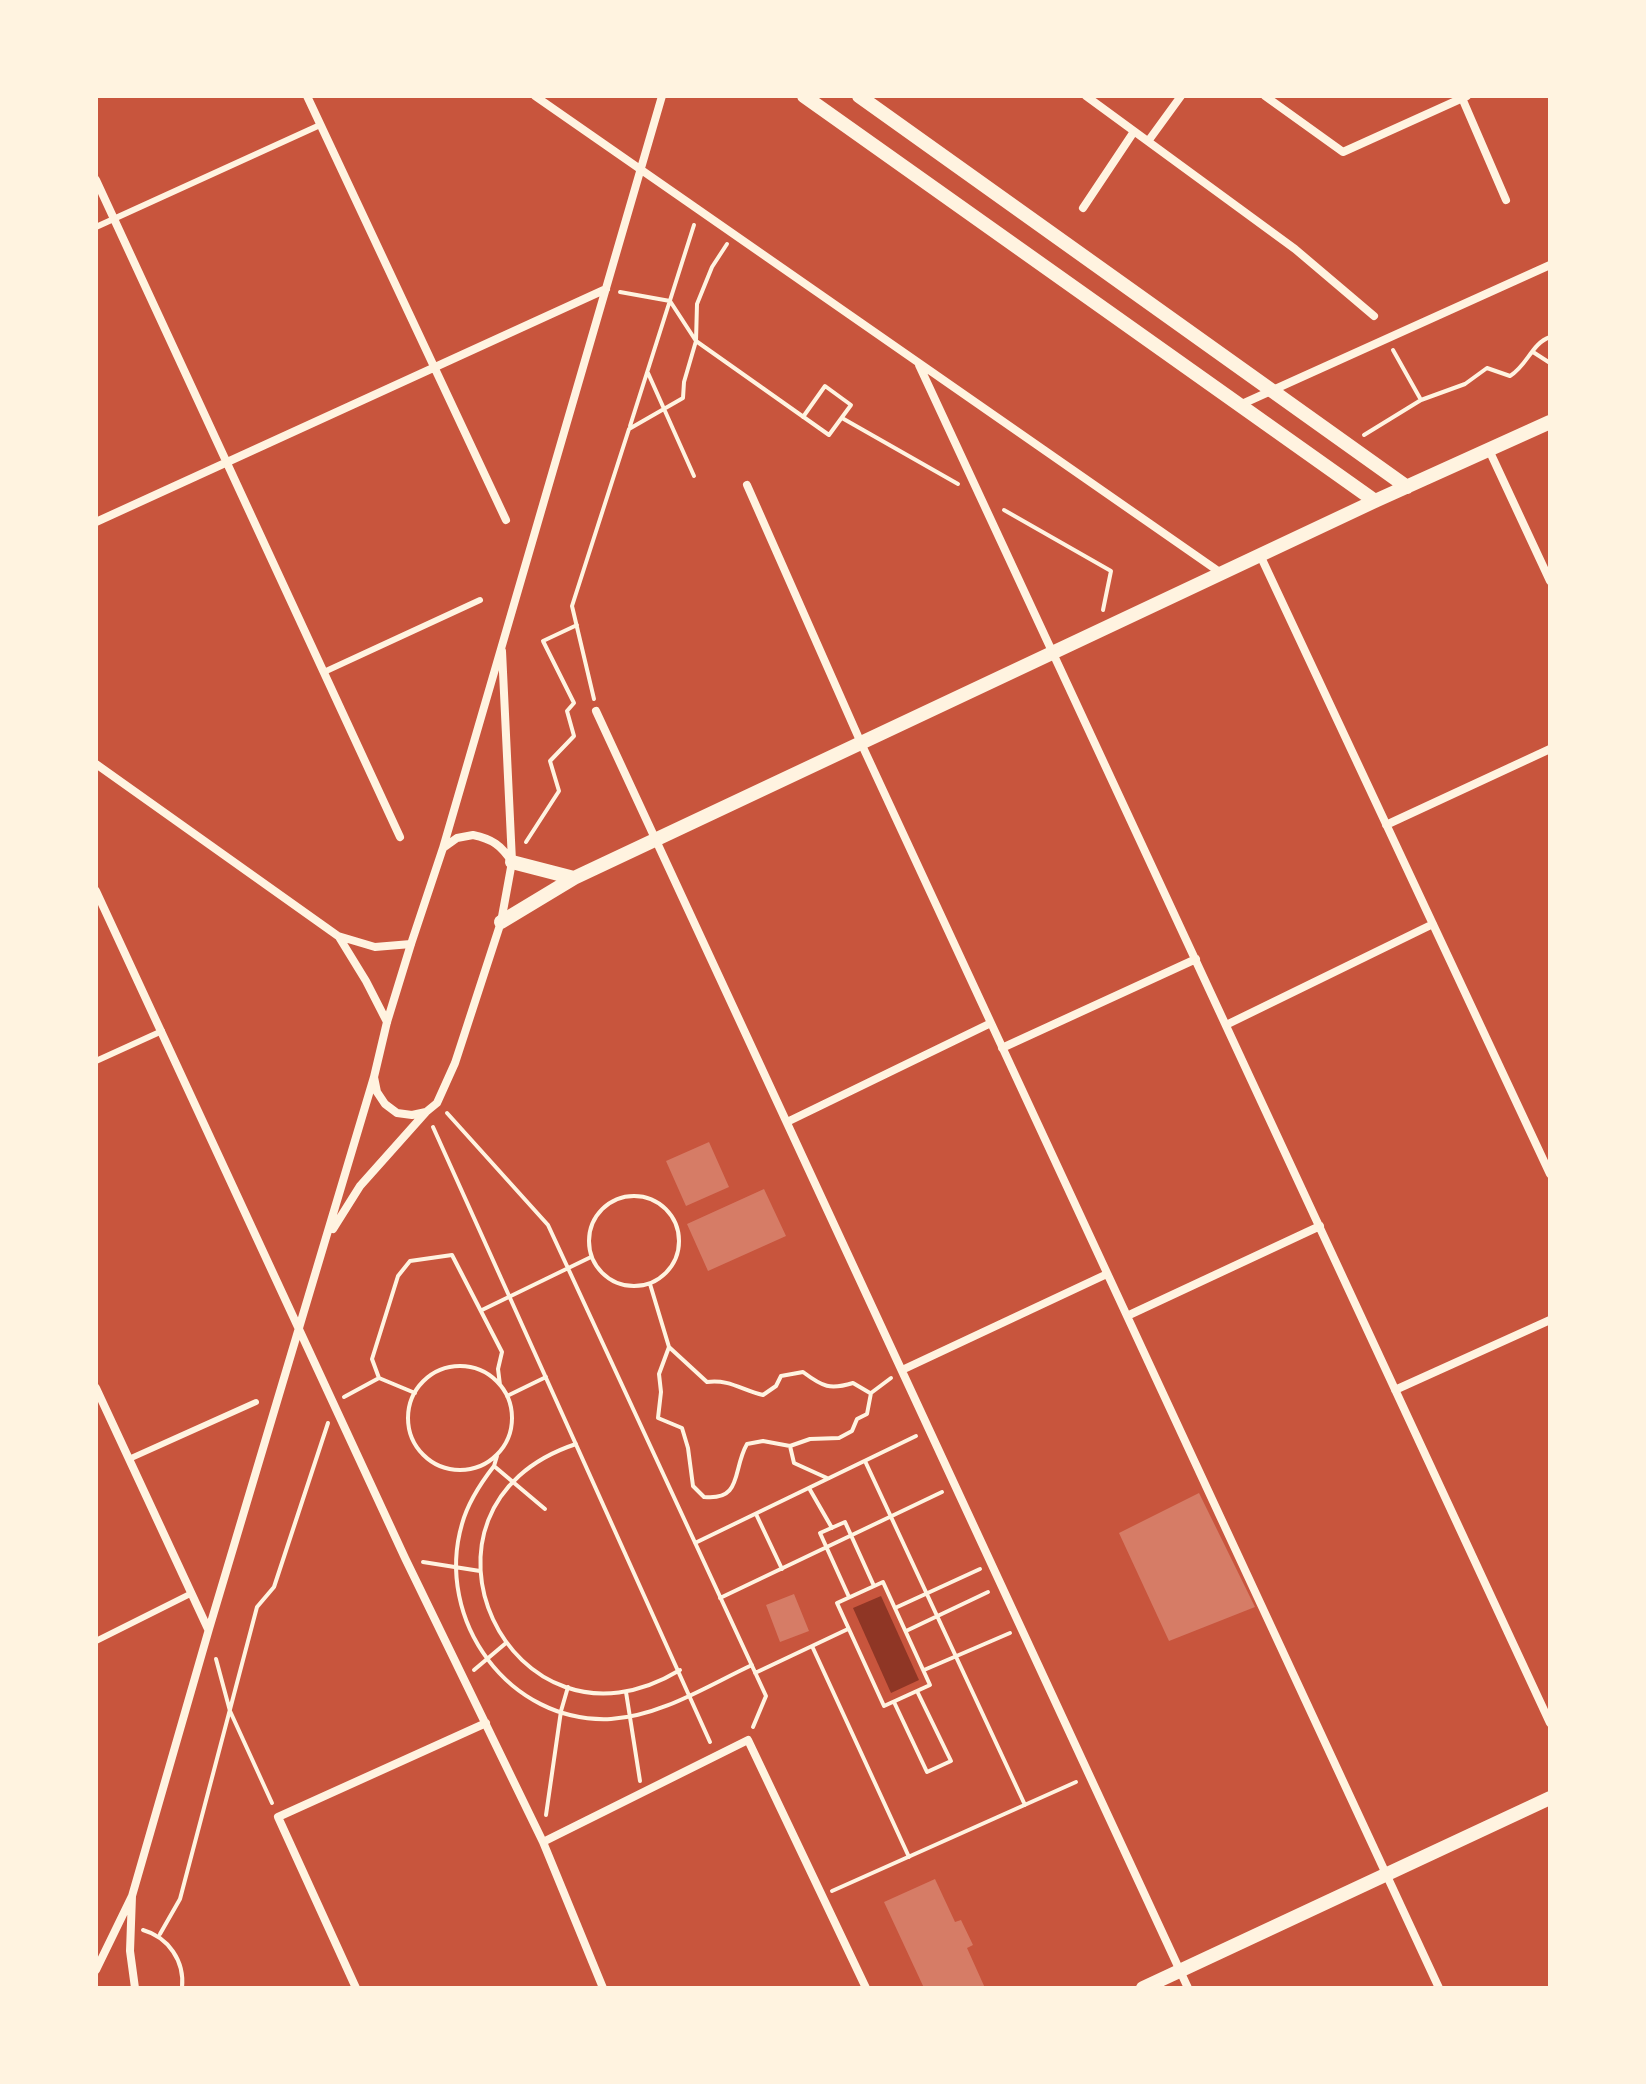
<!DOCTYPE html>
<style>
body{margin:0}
#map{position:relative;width:1646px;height:2084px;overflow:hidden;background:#c8553d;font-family:"DejaVu Sans",sans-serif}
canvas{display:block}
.frame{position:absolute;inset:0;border:98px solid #fff3e0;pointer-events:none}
</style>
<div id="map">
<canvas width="1646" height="2084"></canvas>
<div class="frame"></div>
</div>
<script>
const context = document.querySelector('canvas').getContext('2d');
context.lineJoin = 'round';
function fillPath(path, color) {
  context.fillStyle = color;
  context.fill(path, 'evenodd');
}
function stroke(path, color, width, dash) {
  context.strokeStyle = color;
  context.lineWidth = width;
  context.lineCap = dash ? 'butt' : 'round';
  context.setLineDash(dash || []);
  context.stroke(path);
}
const water = new Path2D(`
 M881,1596L919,1680L891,1693L853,1608Z`);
const building = new Path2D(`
 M709,1142L729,1187L686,1206L666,1161Z
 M764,1189L786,1236L708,1271L687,1224Z
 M1199,1493L1255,1607L1169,1641L1119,1533Z
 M794,1594L809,1631L780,1642L766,1605Z
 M935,1879L955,1922L961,1920L973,1945L967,1948L985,1988H924L884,1902Z`);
const path = new Path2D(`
 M620,292L670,301L696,341L829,435L851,405L825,386L803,417
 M1393,350L1421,400
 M1533,352L1550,363
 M648,373L694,476
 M842,418L958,484
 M630,426L694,225
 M1364,435L1421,400L1465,384L1487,368L1510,376C1527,366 1532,343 1550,337
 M1004,510L1111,571L1103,610
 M594,699L572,606L629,429L683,398L684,382L696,341L697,304L712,267L727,244
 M526,842L559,791L550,761L574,736L567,711L574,703L543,641L577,625
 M447,1113L548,1225L766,1696L753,1727
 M433,1127L710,1742
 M589 1241a45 45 0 1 1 90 0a45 45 0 1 1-90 0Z
 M650,1284L669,1347L707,1382C729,1379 742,1390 763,1395L776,1386L781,1376L803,1372C823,1387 830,1390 853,1383L870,1393
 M482,1310L591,1257
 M669,1347L659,1374L661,1392L658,1418L682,1428L688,1448L693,1486L704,1497C743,1501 732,1470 747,1444L763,1441L790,1446L810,1439L839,1438L852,1431L857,1419L867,1414L871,1393L891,1378
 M408 1418a52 52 0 1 1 104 0a52 52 0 1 1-104 0Z
 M415,1393L379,1378L372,1359L398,1276L410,1261L452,1255L502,1352L498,1369L500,1385
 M507,1396L546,1377
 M344,1397L379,1378
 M576,1444C386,1507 510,1773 680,1670
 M790,1446L794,1463L827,1478
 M497,1456L494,1466L545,1509
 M865,1461L1025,1805
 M494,1466C480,1484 468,1502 462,1524C434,1620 509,1724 611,1719C661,1716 707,1686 752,1665
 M809,1488L832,1528
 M756,1514L782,1569
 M695,1543L916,1436
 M423,1562L480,1571
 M883,1582L930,1685L884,1706L837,1603Z
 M849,1597L820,1533L845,1522L874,1586
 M720,1598L942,1492
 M895,1608L980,1569
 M906,1631L988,1592
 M812,1646L909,1857
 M216,1659L230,1711L272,1803
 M474,1670L506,1643
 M924,1670L1010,1633
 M755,1673L848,1629
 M626,1692L640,1781
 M894,1702L927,1772L951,1761L917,1691
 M546,1815L561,1711L568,1687
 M832,1891L1076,1782
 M143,1930C168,1937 185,1961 182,1988
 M160,1934L180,1899L257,1607L274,1587L328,1423`);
const service = new Path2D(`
 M96,227L320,125
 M324,672L480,600
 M96,1061L162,1031
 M129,1459L256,1402
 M96,1641L192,1593`);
const minor = new Path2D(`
 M307,96L506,520
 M535,96L1221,573
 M1086,96L1295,249L1374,316
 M1265,96L1343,152L1467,96
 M1462,98L1506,200
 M1149,140L1181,96
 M96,180L400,837
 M1083,208L1133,133
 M919,365L1550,1723
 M1242,404L1550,265
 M1489,450L1550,581
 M747,485L861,743L1439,1988
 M96,522L606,289
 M1260,555L1550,1174
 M502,651L512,861
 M596,711L1188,1988
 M96,764L338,936L375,947L411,944
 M1386,825L1550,749
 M473,835C492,839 501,845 512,862L501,922L455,1063L437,1103L426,1112L412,1115L397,1113L385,1104L377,1092L374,1077L387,1022L411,944L443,848L457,838Z
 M443,848L662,96
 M96,891L405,1558L543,1842L603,1988
 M339,937L366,981L387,1022
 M1226,1025L1433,924
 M1002,1048L1196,959
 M787,1122L991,1023
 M333,1229L360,1186L426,1112
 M1127,1316L1320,1226
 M902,1370L1107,1274
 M96,1388L208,1629
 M1395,1390L1550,1320
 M543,1842L748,1740L866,1988
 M132,1896L209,1629L374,1077
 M96,1970L132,1896L130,1951L135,1988
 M356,1988L278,1817L486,1723`);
const tertiary = new Path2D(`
 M804,96L1375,501
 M859,96L1407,487
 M512,862L574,878
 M501,922L574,878L1375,501L1550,422
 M1143,1988L1550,1798`);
fillPath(water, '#8f3625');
fillPath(building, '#d67c66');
stroke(path, '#fff3e0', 4);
stroke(service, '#fff3e0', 6);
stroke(minor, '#fff3e0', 8);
stroke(tertiary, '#fff3e0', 14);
</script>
